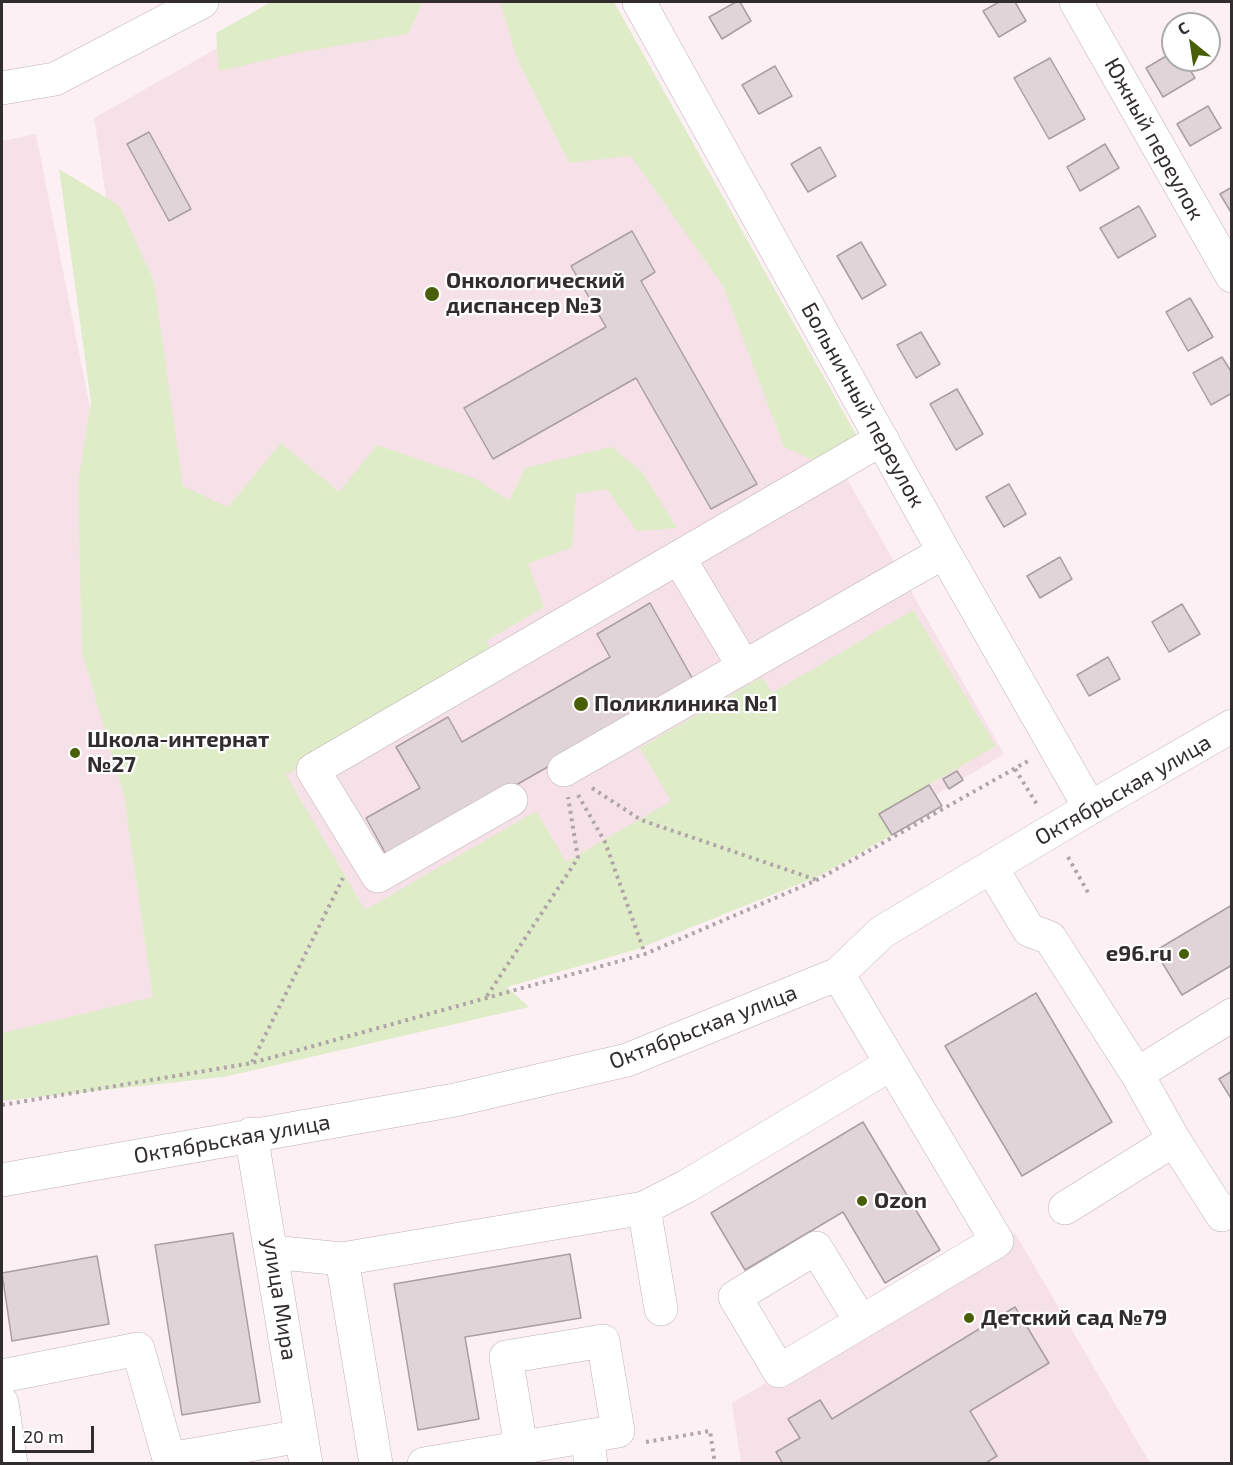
<!DOCTYPE html>
<meta charset="utf-8">
<style>
body{margin:0}
#map{position:relative;width:1233px;height:1465px;overflow:hidden;background:#fdf0f4;font-family:"Exo 2",sans-serif}
canvas{display:block}
.frame{position:absolute;inset:0;border:3px solid #312c2e;pointer-events:none}
.north{position:absolute;left:1161px;top:12px;width:60px;height:60px;box-sizing:border-box;background:#fff;border:2px solid #adabab;border-radius:50%;rotate:330deg;font-size:16px;font-weight:700;line-height:24px;text-align:center;color:#312c2e}
.north::after{content:'';display:block;margin:auto;width:21px;height:27px;background:#495f07;clip-path:polygon(50% 0,100% 100%,50% 72%,0 100%)}
.scale{position:absolute;left:12px;top:1426px;width:82px;height:27px;box-sizing:border-box;border:3px solid #312c2e;border-top:0;padding-left:8px;font-size:18px;line-height:21px;white-space:nowrap;color:#312c2e;-webkit-text-stroke:4px #fff;paint-order:stroke}
</style>
<div id="map">
<canvas width="1233" height="1465"></canvas>
<div class="frame"></div>
<div class="north">С</div>
<div class="scale">20 m</div>
</div>
<script>
const context = document.querySelector('canvas').getContext('2d');
context.lineJoin = 'round';
function fillPath(path, color) {
  context.fillStyle = color;
  context.fill(path, 'evenodd');
}
function stroke(path, color, width, dash) {
  context.strokeStyle = color;
  context.lineWidth = width;
  context.lineCap = dash ? 'butt' : 'round';
  context.setLineDash(dash || []);
  context.stroke(path);
}
function write(font, color, halo, rows, align = 'center') {
  context.font = font + ' "Exo 2",sans-serif';
  context.lineWidth = 4.5;
  context.setLineDash([]);
  context.textBaseline = 'middle';
  context.strokeStyle = halo;
  context.fillStyle = color;
  for (const [text, x, y, turn = 0] of rows) {
    context.save();
    context.translate(x, y);
    context.rotate((+turn || 0) * Math.PI / 180);
    context.textAlign = isNaN(turn) ? turn : align;
    if (halo) context.strokeText(text, 0, 0);
    context.fillText(text, 0, 0);
    context.restore();
  }
}
const built = new Path2D(`
 M299,2H581L842,470L1004,754L768,896L253,1034L174,642L94,118Z
 M36,134L96,438L199,1050L2,1085V141Z
 M1015,1233L1150,1463H741L732,1403Z`);
const green = new Path2D(`
 M271,2H423L408,34L296,53L219,71L216,33Z
 M500,2H614L858,438L820,463L784,447L723,286L631,156L569,163L517,59Z
 M59,169L120,206L154,282L183,486L228,507L281,443L339,492L377,445L476,479L509,501L525,468L611,447L642,472L677,528L637,531L607,489L576,494L572,547L528,564L544,607L486,641L493,654L286,775L365,910L536,811L566,862L671,801L640,748L762,677L772,693L913,610L996,746L880,813L892,835L819,876L635,950L507,987L529,1007L224,1077L2,1101V1033L153,997L124,796L82,652L78,484L91,402Z`);
const building = new Path2D(`
 M736,2H740L751,21L722,39L709,17Z
 M999,2H1015L1026,21L999,37L983,11Z
 M1173,52V60H1184L1195,78L1163,97L1146,68Z
 M1050,58L1085,119L1049,139L1014,78Z
 M775,66L792,96L759,114L742,85Z
 M1208,106L1221,128L1190,146L1177,124Z
 M149,132L191,209L169,221L127,144Z
 M1105,144L1119,168L1080,191L1067,167Z
 M820,147L836,176L808,192L791,164Z
 M1232,187V214L1220,194Z
 M1139,206L1156,236L1118,258L1100,228Z
 M632,231L655,272L641,281L757,484L711,509L636,378L493,459L464,408L606,327L571,266Z
 M861,242L886,285L862,299L837,256Z
 M1190,298L1213,337L1188,351L1166,312Z
 M921,332L940,364L916,378L897,345Z
 M1222,357L1232,373V393L1211,405L1193,373Z
 M957,389L983,434L956,450L930,404Z
 M1009,484L1026,514L1004,527L986,497Z
 M1060,557L1072,579L1040,598L1027,576Z
 M650,603L695,683L388,858L366,818L420,788L396,747L448,717L462,742L610,657L597,634Z
 M1182,604L1200,634L1169,652L1152,622Z
 M1108,657L1120,679L1089,696L1077,675Z
 M957,771L963,780L949,789L943,779Z
 M929,785L942,806L892,835L879,814Z
 M1232,905V965L1182,995L1155,951Z
 M1036,993L1112,1122L1022,1176L945,1046Z
 M1232,1071V1100L1219,1079Z
 M863,1122L940,1250L885,1283L843,1212L745,1270L711,1213Z
 M233,1233L260,1402L182,1415L155,1245Z
 M570,1254L581,1318L465,1337L479,1419L418,1430L394,1284Z
 M97,1256L109,1324L12,1341L2,1273Z
 M1015,1307L1049,1363L970,1411L997,1456L984,1464H783L776,1452L800,1438L788,1419L820,1400L832,1419Z`);
const path = new Path2D(`
 M1015,769L1038,806
 M592,788L641,820L817,880
 M578,795L605,842L645,954
 M1068,857L1090,896
 M487,996L578,858L568,797
 M252,1062L343,878
 M2,1105L252,1063L645,954L817,880L1028,761
 M646,1442L710,1431L715,1464`);
const minor = new Path2D(`
 M639,2L944,552L1090,808
 M1076,2L1232,276
 M2,88L55,79L202,2
 M679,558L744,667
 M564,770L944,552
 M511,800L378,876L313,770L882,439
 M991,867L1029,930L1050,938L1137,1074L1174,1140L1065,1208
 M838,974L997,1241L861,1322L816,1248L735,1297L779,1371L861,1322
 M1137,1074L1232,1015
 M251,1134L306,1464
 M1174,1140L1222,1215L1232,1211
 M644,1208L661,1309
 M272,1252L342,1259
 M2,1376L138,1349L169,1459L301,1436
 M2,1403L11,1464
 M587,1436L591,1464
 M376,1464L342,1259L644,1208L687,1186L891,1064
 M424,1464L618,1431L603,1341L506,1357L521,1447`);
const major = new Path2D(`
 M2,1180L455,1100L627,1060L838,974L882,932L1090,808L1232,726`);
const markers = [
 [432,294,8,"#495f07"],
 [581,704,8,"#495f07"],
 [75,753,6,"#495f07"],
 [1184,954,6,"#495f07"],
 [862,1201,6,"#495f07"],
 [969,1318,6,"#495f07"]
];
const streetNames = [
 ["Южный переулок",1154,139,61],
 ["Больничный переулок",863,405,61],
 ["Октябрьская улица",1123,790,-30],
 ["Октябрьская улица",703,1027,-21],
 ["Октябрьская улица",232,1139,-10],
 ["улица Мира",280,1299,81]
];
const poiNames = [
 ["Онкологический",446,281],
 ["диспансер №3",446,306],
 ["Поликлиника №1",594,704],
 ["Школа-интернат",87,740],
 ["№27",87,765],
 ["e96.ru",1172,954,"right"],
 ["Ozon",874,1201],
 ["Детский сад №79",981,1318]
];
fillPath(built, '#f7e1e8');
fillPath(green, '#dfecc8');
fillPath(building, '#e1d4d8');
stroke(building, '#a99ea1', 1.5);
stroke(minor, '#beb1b5', 34);
stroke(major, '#beb1b5', 34);
stroke(path, '#b0a6aa', 4, [3, 4.5]);
stroke(minor, '#fff', 33);
stroke(major, '#fff', 33);
for (const [x, y, r, color] of markers) {
  const dot = new Path2D();
  dot.arc(x, y, r, 0, 2 * Math.PI);
  context.fillStyle = color;
  context.fill(dot);
  stroke(dot, '#fff', 2);
}
write('22px', '#312c2e', '#fff', streetNames);
write('bold 22px', '#312c2e', '#fff', poiNames, 'left');
</script>
